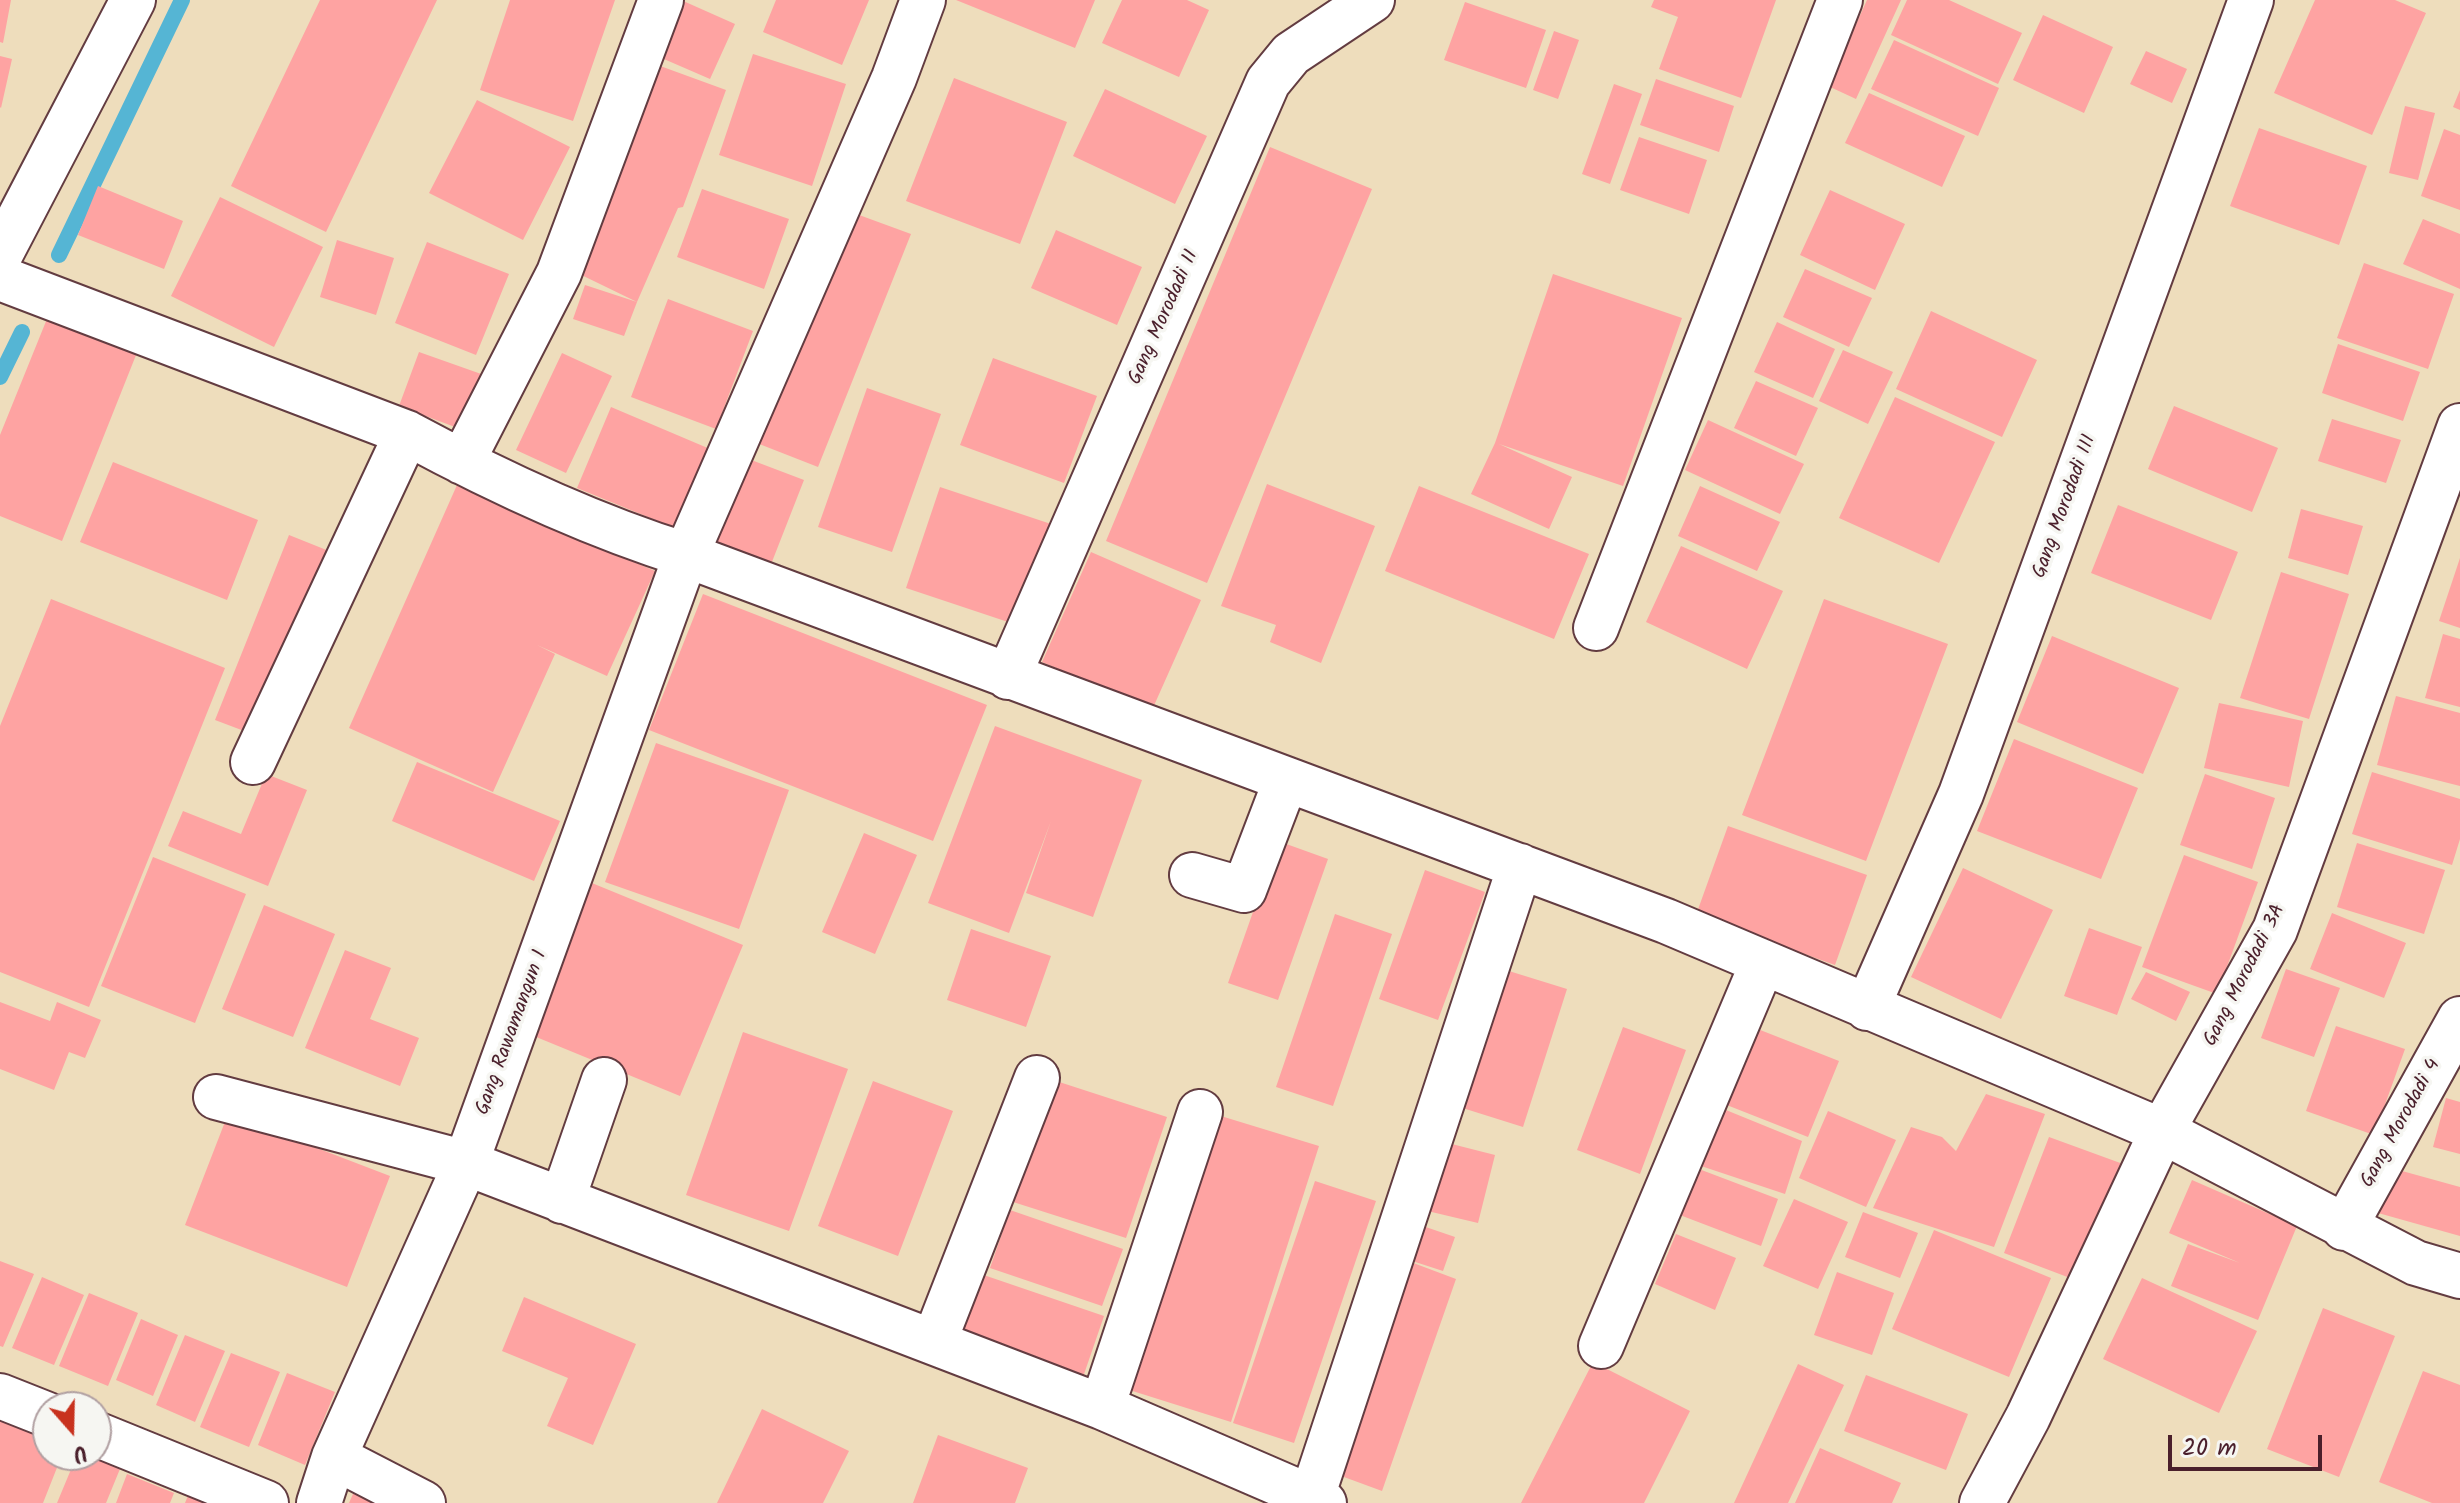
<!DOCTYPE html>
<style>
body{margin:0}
#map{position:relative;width:2460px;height:1503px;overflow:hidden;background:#eeddbc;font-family:Kalam,sans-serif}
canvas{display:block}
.north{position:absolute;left:32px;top:1391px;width:80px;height:80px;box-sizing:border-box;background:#f6f6f2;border:2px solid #b1a0a2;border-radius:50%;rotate:160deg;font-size:22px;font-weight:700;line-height:32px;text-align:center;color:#4a1f2b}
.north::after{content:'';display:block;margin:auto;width:28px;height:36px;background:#c8321e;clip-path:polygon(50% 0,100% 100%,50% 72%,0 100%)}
.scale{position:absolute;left:2168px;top:1435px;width:154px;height:36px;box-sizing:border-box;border:4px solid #4a1f2b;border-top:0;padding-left:10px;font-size:24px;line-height:28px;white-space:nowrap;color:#4a1f2b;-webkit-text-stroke:6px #f6f6f2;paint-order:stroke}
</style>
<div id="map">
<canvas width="2460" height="1503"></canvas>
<div class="north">U</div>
<div class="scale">20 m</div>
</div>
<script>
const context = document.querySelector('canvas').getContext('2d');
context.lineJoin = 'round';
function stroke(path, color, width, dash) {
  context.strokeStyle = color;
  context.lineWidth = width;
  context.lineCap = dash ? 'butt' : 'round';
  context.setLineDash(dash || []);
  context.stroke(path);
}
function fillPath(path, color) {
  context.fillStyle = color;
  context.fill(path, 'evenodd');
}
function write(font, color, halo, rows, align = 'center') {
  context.font = font + ' Kalam,sans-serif';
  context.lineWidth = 7;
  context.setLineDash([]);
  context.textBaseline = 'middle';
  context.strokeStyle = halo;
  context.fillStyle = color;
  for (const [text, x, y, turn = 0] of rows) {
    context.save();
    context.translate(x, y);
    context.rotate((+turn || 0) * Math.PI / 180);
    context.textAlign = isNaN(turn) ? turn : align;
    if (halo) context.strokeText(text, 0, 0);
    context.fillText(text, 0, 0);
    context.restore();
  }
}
const stream = new Path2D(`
 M59,255L182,0
 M0,377L22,332`);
const building = new Path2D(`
 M0,0H11L3,43L0,42Z
 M320,0H437L326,232L231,186Z
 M510,0H615L573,121L480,90Z
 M681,0L735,24L710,79L650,53Z
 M776,0H869L842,65L763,32Z
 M956,0H1095L1075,48Z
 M1122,0H1187L1209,10L1179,77L1102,43Z
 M1654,0H1776L1741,98L1659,69L1678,17L1651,7Z
 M1867,0H1901L1856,99L1828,86Z
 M1907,0H1949L2022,33L1998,84L1891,35Z
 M2315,0H2395L2426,13L2372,135L2274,93Z
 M1465,2L1546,30L1526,88L1444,60Z
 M2043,15L2113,47L2084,113L2013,80Z
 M1554,31L1579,40L1558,99L1533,90Z
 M1894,40L1999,88L1978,136L1871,89Z
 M2146,51L2187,69L2172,103L2130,84Z
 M753,54L846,84L812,186L719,155Z
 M0,56L12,59L1,108L0,107Z
 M652,63L726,90L683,207L678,208L637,302L567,268Z
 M954,78L1067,122L1020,244L906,201Z
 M1656,79L1734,106L1719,152L1640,125Z
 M1614,84L1642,94L1610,184L1582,174Z
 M1105,89L1207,136L1175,204L1073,156Z
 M2460,90V110L2453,107Z
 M1869,93L1965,136L1942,187L1845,143Z
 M477,100L570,147L523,240L429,193Z
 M2405,106L2435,113L2418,180L2389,173Z
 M2259,128L2367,166L2339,245L2230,206Z
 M2444,129L2460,135V210L2421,196Z
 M1639,137L1707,160L1689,214L1620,190Z
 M1270,147L1372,189L1207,583L1106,541Z
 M98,186L183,221L164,269L78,235Z
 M702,189L789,219L764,289L677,257Z
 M1830,190L1905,224L1875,290L1800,255Z
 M220,197L323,247L274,347L171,296Z
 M840,208L911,234L818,467L749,440Z
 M2423,219L2460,234V289L2403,264Z
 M1056,230L1142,267L1117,325L1031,288Z
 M337,240L394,258L376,315L320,297Z
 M427,242L509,274L476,355L395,323Z
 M2364,263L2454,294L2428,369L2337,338Z
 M1805,269L1872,298L1849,347L1783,317Z
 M1553,274L1682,318L1623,486L1499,444L1572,477L1549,529L1471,494L1495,443Z
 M585,285L637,302L624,336L573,319Z
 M668,299L753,331L716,429L631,397Z
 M53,304L142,340L62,541L0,516V435Z
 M1931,311L2037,360L2002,437L1896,389Z
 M1777,322L1835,349L1813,398L1754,372Z
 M2338,344L2420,372L2403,421L2322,393Z
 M1843,350L1893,372L1868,424L1819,401Z
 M419,352L484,375L463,430L399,406Z
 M562,353L612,376L566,473L516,450Z
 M993,358L1097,396L1064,483L960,445Z
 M1756,381L1818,408L1796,456L1734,428Z
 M867,388L941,414L892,552L818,527Z
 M1895,397L1995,442L1939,563L1839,518Z
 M2174,406L2278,448L2252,512L2148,469Z
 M611,407L710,449L677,529L577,488Z
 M2332,419L2401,440L2386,483L2318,461Z
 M1708,420L1804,464L1780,514L1685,470Z
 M746,458L804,480L768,572L710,551Z
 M113,462L258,520L227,600L80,542Z
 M1267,484L1375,526L1321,663L1270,642L1276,625L1221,606Z
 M457,485L655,571L607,676L537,645L555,654L493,792L349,728Z
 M1419,486L1589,554L1554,639L1385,571Z
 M1700,486L1780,522L1757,571L1678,536Z
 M940,487L1057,526L1023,627L906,588Z
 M2118,505L2238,552L2211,620L2091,573Z
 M2301,509L2363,526L2348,575L2288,558Z
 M289,535L334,553L260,737L215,720Z
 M1681,546L1783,591L1747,669L1646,622Z
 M1091,552L1201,600L1152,710L1042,662Z
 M2460,558V628L2439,621Z
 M2281,572L2349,594L2309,719L2240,698Z
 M703,594L987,705L933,841L649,730Z
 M51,599L225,668L89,1007L0,972V726Z
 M1824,599L1948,644L1866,861L1742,815Z
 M2443,634L2460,639V707L2425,698Z
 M2052,636L2179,688L2143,774L2017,722Z
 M2396,696L2460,713V786L2377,765Z
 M2219,703L2303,721L2289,787L2204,768Z
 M995,726L1142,780L1093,917L1026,893L1051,821L1009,933L928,903Z
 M2014,739L2138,788L2101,879L1977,831Z
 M656,743L789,790L739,929L605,882Z
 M417,762L560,821L534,881L392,821Z
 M2372,772L2460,799V839L2452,865L2352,834Z
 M266,774L307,790L268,886L168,846L183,811L241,834Z
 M2205,774L2275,798L2252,869L2180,845Z
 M1728,826L1867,875L1835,965L1696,915Z
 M864,833L917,855L875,954L822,932Z
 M1278,841L1328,859L1278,1000L1228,983Z
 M2357,843L2445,870L2424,934L2337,907Z
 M2184,855L2258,882L2217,994L2142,967Z
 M153,857L246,894L195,1023L101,986Z
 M1963,868L2053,910L2001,1019L1911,977Z
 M1425,870L1485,892L1438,1020L1379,999Z
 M587,881L743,945L680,1096L524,1032Z
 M264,905L335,934L293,1037L222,1009Z
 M2332,913L2406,943L2384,998L2310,969Z
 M1335,914L1392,934L1333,1106L1276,1087Z
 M2089,928L2142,947L2117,1015L2064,996Z
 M971,929L1051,956L1026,1027L947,1000Z
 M345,950L391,968L370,1019L419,1038L400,1086L305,1048Z
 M1496,967L1567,989L1523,1127L1453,1105Z
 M2286,969L2340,988L2314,1057L2261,1038Z
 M2146,972L2190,992L2176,1021L2131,999Z
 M0,1002L50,1021L57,1002L101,1020L85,1058L69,1052L54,1090L0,1069Z
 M1745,1024L1839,1061L1808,1137L1714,1100Z
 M2336,1026L2405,1049L2374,1135L2306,1111Z
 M1623,1027L1686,1050L1640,1174L1577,1150Z
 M743,1032L848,1069L789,1231L686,1195Z
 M1050,1079L1167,1117L1126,1238L1010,1201Z
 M873,1081L953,1111L898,1256L818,1226Z
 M1986,1094L2045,1114L1994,1247L1873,1208L1911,1127L1942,1137L1956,1151Z
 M2446,1098L2460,1102V1154L2433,1147Z
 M1721,1108L1802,1141L1785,1194L1701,1166Z
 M1828,1111L1896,1140L1866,1207L1799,1178Z
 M1211,1113L1319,1146L1231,1422L1123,1388Z
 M228,1114L390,1176L347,1287L185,1225Z
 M2049,1137L2123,1164L2078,1281L2004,1253Z
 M1436,1140L1495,1155L1478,1223L1419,1209Z
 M1691,1166L1778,1199L1761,1246L1672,1212Z
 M2384,1166L2460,1187V1236L2371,1211Z
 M2192,1180L2297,1226L2258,1320L2171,1286L2188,1244L2240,1263L2169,1233Z
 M1315,1181L1376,1201L1294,1443L1233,1423Z
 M1794,1199L1848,1222L1818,1289L1763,1266Z
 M1010,1210L1123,1249L1102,1306L990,1268Z
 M1863,1212L1918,1233L1900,1278L1845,1257Z
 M1414,1223L1455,1237L1443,1271L1403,1258Z
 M1934,1230L2051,1278L2009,1377L1892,1329Z
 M1676,1234L1736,1258L1715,1310L1655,1284Z
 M1400,1258L1456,1279L1382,1491L1325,1470Z
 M0,1261L34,1274L3,1347L0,1346Z
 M969,1270L1104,1316L1082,1380L947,1336Z
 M1837,1272L1894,1293L1872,1355L1814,1335Z
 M42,1277L84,1295L54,1365L12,1348Z
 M2142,1278L2257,1331L2219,1413L2103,1359Z
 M89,1293L138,1313L108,1386L59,1366Z
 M524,1297L636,1344L593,1445L547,1426L568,1378L502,1351Z
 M2323,1308L2395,1336L2339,1477L2267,1449Z
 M141,1319L178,1335L153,1396L116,1380Z
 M185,1335L225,1351L195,1422L156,1405Z
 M231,1353L280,1372L249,1447L200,1427Z
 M1593,1362L1690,1411L1644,1503H1521Z
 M1798,1364L1844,1385L1788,1503H1734Z
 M2423,1371L2460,1385V1503H2432L2379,1482Z
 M287,1373L335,1392L305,1465L258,1445Z
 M1866,1375L1968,1414L1946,1470L1844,1431Z
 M762,1409L849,1451L823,1503H717Z
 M0,1416L48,1434V1455H62L43,1503H0Z
 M938,1435L1028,1468L1015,1503H913Z
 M1820,1448L1901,1483L1892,1503H1795Z
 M77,1455H96L122,1464L106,1503H57Z
 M127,1474L174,1493L170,1503H116Z
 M357,1485L394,1503H349Z
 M189,1493L214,1503H185Z`);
const minor = new Path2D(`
 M0,255L133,0
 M0,278L407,433C496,481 590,525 686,555L1666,921L2162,1131L2416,1263L2460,1276
 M462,462L559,273L661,0
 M1596,628L1840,0
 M1008,677L1268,82L1291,54L1372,0
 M253,762L407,433
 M1192,875L1244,890L1286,780
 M1867,1008L1961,794L2251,0
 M216,1097L466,1163L1102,1407L1324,1503
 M562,1201L604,1080
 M2344,1228L2460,1019
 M934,1342L1037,1078
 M1601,1346L1763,962
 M0,1396L48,1415
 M1102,1407L1200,1112
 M96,1434L266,1503
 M334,1457L423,1503
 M319,1503L334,1457L466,1163L686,555L894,78L923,0
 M1310,1503L1520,866
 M1982,1503L2028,1417L2162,1131L2275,930L2460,426`);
const streetNames = [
 ["Gang Morodadi II",1165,318,-66],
 ["Gang Morodadi III",2066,507,-70],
 ["Gang Morodadi 3A",2246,976,-63],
 ["Gang Rawamangun 1",513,1033,-70],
 ["Gang Morodadi 4",2402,1124,-61]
];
stroke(stream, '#55b5d4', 16);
fillPath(building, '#fea3a2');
stroke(minor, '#633c41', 48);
stroke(minor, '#fff', 44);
write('20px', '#4a1f2b', '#f6f6f2', streetNames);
</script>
